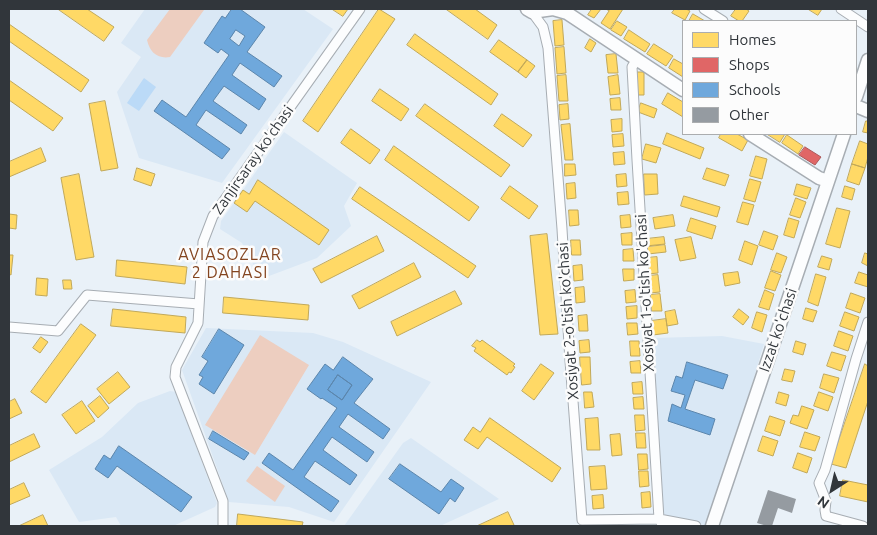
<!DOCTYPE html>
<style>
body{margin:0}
#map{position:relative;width:877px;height:535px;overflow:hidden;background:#e9f1f8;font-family:Ubuntu,sans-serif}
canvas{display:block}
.frame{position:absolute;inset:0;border:10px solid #31363b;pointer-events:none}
.legend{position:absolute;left:682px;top:20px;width:175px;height:115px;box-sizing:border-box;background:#fcfcfc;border:1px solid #abadaf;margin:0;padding:6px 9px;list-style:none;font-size:15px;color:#31363b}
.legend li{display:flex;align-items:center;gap:10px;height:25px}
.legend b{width:25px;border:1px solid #abadaf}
.north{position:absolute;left:807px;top:465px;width:50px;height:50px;-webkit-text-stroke:4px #fcfcfc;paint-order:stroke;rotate:215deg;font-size:14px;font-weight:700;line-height:20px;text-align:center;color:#31363b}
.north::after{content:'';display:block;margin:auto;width:18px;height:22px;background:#31363b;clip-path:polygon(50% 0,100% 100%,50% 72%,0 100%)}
</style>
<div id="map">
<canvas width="877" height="535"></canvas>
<div class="frame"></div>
<ul class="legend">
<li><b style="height:14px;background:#ffd966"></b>Homes</li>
<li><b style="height:14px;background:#e06666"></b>Shops</li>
<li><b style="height:14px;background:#6fa8dc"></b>Schools</li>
<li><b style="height:14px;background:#959ba1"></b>Other</li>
</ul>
<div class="north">N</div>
</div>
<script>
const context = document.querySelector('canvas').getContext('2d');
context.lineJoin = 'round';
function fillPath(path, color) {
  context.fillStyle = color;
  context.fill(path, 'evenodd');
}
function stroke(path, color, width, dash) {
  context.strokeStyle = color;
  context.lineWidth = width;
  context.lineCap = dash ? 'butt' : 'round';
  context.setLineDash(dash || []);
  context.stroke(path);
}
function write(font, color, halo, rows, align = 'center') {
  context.font = font + ' Ubuntu,sans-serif';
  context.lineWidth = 5;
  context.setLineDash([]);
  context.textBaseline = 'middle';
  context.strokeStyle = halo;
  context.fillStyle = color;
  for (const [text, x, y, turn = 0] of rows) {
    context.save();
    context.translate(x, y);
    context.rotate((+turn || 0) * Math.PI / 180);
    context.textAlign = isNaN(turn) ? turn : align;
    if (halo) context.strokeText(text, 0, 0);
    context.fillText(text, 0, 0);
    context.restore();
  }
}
const built = new Path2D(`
 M145,9H259L261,10L262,9H303L333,29L222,183L139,158L117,92L141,57L121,43Z
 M284,132L357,183L344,206L351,226L317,258L261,279L242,243L220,229L221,221Z
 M206,328L313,333L343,342L431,382L334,522L289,507L229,502L182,370Z
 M722,336L764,344L709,526L661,516L654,338Z
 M170,391L176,392L217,503L215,507L173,526H121L116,517L79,522L49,470L102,437L138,403Z
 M411,438L499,499L440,526H344L403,443Z`);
const green = new Path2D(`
 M170,9H203L204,10L170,57C158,59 150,53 147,40Z
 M260,335L309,365L255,455L205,425Z
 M257,466L285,486L275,502L246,481Z`);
const water = new Path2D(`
 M144,78L156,87L139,111L127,103Z`);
const homes = new Path2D(`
 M58,9H87L114,27L104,41Z
 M332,9H348L343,16Z
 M379,9L395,19L318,132L303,121Z
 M446,9H475L497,25L488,39Z
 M592,9H601L594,18L588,15Z
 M606,9H623L610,29L601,23L609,11Z
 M675,9H686L690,11L685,20L672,13Z
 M736,9H746L749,11L742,21H739L731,16Z
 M808,9H822L818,15Z
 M693,14L705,21H689Z
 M562,20L564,45L555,46L553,21Z
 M617,21L627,27L621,36L611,30Z
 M9,24L89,80L81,92L9,41Z
 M629,30L650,44L645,52L624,39Z
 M415,34L498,94L491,105L407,45Z
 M590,39L596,43L591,52L585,48Z
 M499,40L527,60L518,72L490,52Z
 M654,44L673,56L666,66L647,54Z
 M564,47L566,73L557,74L555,48Z
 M616,54L618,73H608L606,55Z
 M674,59L683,64V77L669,68Z
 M527,60L535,66L526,78L518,72Z
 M636,72H644V95H636Z
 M566,75L568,101H559L557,76Z
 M618,75L620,94L610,95L608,77Z
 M9,80L63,118L53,131L9,100Z
 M380,89L409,109L401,121L372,101Z
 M668,93L683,102V117L662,104Z
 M620,98L621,110H611L610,99Z
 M105,101L118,168L101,171L89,104Z
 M641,103L657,109L654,118L638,112Z
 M425,104L510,165L501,177L416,116Z
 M568,104L569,119L560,120L559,105Z
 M502,114L532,135L523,147L494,126Z
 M622,119V131L612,132L611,120Z
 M866,121H868V133L863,132Z
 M570,124L573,160H565L561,125Z
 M351,129L380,150L370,164L341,143Z
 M667,133L704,148L700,159L663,144Z
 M623,134L624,146L613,147L612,135Z
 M721,134H737L748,140L742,151L719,138Z
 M767,134H785L780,142Z
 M787,135L803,146L798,154L782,143Z
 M860,141L868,144V157L865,168L852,164Z
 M646,144L661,148L656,163L642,159Z
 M394,146L479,207L469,221L385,160Z
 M41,148L46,161L9,177V162Z
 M624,152L625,164L614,165L613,153Z
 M756,156L767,159L762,179L750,176Z
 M565,164H575L576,175L565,176Z
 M852,164L865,168L859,185L847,181Z
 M137,168L155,174L151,186L134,180Z
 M707,168L729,175L725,186L703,179Z
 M79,174L94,257L76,260L61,178Z
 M626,174L627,186L617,187L616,175Z
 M644,174H657L658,194L645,195Z
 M750,179L761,182L755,202L744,199Z
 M258,180L329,230L319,245L255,201L247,212L234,203L243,190L249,194Z
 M575,183L576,198L567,199L566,184Z
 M797,184L811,188L807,199L794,195Z
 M510,186L538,206L529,219L501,199Z
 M845,186L855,189L852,200L842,197Z
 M360,187L476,266L468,278L352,199Z
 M628,192L629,204L618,205L617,193Z
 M684,196L720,207L717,217L681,206Z
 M796,198L806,202L800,218L790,215Z
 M743,202L754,205L748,225L737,222Z
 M837,208L850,211L840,248L826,244Z
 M569,210H578L579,225L570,226Z
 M9,214L17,215L16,229L9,228Z
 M630,215L631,227L621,228L620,216Z
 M673,215L675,226L655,229L653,218Z
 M691,218L716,226L712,239L687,231Z
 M789,218L799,221L794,238L784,235Z
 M764,231L778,236L773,250L759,245Z
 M632,233V245H622L621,234Z
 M547,234L558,334L540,335L530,236Z
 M377,236L384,251L321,283L313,269Z
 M664,237L665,244L646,246V239Z
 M691,237L696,258L680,261L675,240Z
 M571,240H580L581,255H572Z
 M745,241L758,246L752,265L739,260Z
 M665,245L666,252L648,254L647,247Z
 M633,249L634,261H623V250Z
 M777,253L787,257L781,273L771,270Z
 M865,253L868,254V266L862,263Z
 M9,255H13L11,275L9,274Z
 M822,256L832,259L829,270L818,267Z
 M657,257L658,273L648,274L646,258Z
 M117,260L187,267L185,284L116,276Z
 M414,263L421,277L359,309L352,296Z
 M582,265L583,280L574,281L573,266Z
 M623,269H634V280L624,281Z
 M771,271L781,275L775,291L765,288Z
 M738,272L740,283L725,286L723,274Z
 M859,272L868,275V287L855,283Z
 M816,274L826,277L818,306L808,302Z
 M658,275L660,292L650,293L648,276Z
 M37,278L48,279L47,296L36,295Z
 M63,280H71L72,289H64Z
 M584,287L585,302L576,303L575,288Z
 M635,290L636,302L626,303L625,291Z
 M765,290L774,294L769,310L759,307Z
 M455,291L462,304L397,336L391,322Z
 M851,293L865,298L860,313L846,308Z
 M660,294L662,311H651L650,295Z
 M224,297L309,305L308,320L223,313Z
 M637,306V318L627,319L626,307Z
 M806,308L817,311L813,322L803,319Z
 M113,309L186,317L185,333L111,326Z
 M739,309L749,317L743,325L733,317Z
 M675,310L678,324L667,326L665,312Z
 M757,312L767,315L762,332L752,328Z
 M845,312L859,317L854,331L840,326Z
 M587,315L588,331H579L578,316Z
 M666,319L668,333L653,335L651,321Z
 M627,323H637L638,334L628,335Z
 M81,324L96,335L46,403L31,392Z
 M839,331L853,336L848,351L834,346Z
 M41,337L48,342L40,353L33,348Z
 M477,340L480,342L482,340L515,364L513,366L515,367L511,373L509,372L507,375L474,351L476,348L472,346Z
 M589,340L590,352L580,353L579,341Z
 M630,341H639L640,356H631Z
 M796,341L806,344L803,355L793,352Z
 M832,352L846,356L841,371L827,366Z
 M580,357H590L591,384L582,385Z
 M640,361L641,373H631L630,362Z
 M541,364L554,373L534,400L522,391Z
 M865,364L868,366V401L846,468L831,464Z
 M785,369L795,371L792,382L782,380Z
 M118,372L130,387L109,404L97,389Z
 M824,374L839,378L834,393L820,388Z
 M642,382L643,394H633L632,383Z
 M584,392H592L594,407L585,408Z
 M779,392L789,395L786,406L776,403Z
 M819,392L833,397L828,411L814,406Z
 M100,396L109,408L98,418L88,406Z
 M643,397L644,409H634L633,398Z
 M15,399L22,413L9,419V402Z
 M82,401L95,421L76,434L62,415Z
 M802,406L814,410L807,429L790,423L793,415L798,416Z
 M635,415H644L645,430L636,431Z
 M770,416L785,421L780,436L765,431Z
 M490,418L561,468L552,482L487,437L478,449L464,440L473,427L480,432Z
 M598,418L600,450H587L585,419Z
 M805,432L820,437L815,451L800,447Z
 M636,433H645L646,448H637Z
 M34,434L40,447L9,462V446Z
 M620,434L622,455L612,456L610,435Z
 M763,436L778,441L773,456L758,451Z
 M798,453L812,458L807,473L793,468Z
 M638,454H647L648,469L639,470Z
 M605,466L607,489L591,490L589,467Z
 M639,471H648L649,486L640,487Z
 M843,480L868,485V502L840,496Z
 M24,483L30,496L9,505V490Z
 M650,492L651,507L642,508L641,493Z
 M603,495L604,508L593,509L592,496Z
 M508,512L514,525L512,526H477Z
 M238,514L303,522L302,526H237Z
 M43,515L48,526H19Z`);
const shops = new Path2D(`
 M805,147L821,157L815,165L799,155Z`);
const schools = new Path2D(`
 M232,9H240L265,27L247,52L282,76L274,87L240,63L232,75L266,99L259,110L224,86L213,101L247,125L241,134L206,110L196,125L230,149L222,159L154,111L162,100L186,117L229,55L221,49L218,53L204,43L222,16L225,18ZM236,30L245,36L239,46L230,39Z
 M219,329L244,345L214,394L199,384L203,377L199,375L208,361L202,357Z
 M343,357L373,379L354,403L390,429L383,439L348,414L339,427L374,452L367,462L332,437L323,450L357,475L350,485L315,461L304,477L339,501L331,512L262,463L269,453L293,470L337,408L322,398L321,399L307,389L325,364L333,370ZM338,375L352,385L342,400L328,390Z
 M687,362L728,375L723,389L695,380L685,409L715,419L710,435L668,421L672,404L681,408L685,395L671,391L676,376L682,378Z
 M338,375L352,385L342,400L328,390Z
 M213,431L249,453L244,460L209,439Z
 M119,446L192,497L181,512L117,466L108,478L95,469L104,455L110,459Z
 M400,464L441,492L451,479L464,488L455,502L450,498L439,514L389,479Z`);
const building = new Path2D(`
 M768,490L796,499L792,513L778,508L772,526H767L757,523Z`);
const street = new Path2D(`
 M704,9L723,21
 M841,9L868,27
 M532,12L543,27L548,48L562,229L570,361L582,520L659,519L696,526
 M637,59L632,67L637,160L659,519L663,526
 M9,327L58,331L87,295L199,304
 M223,526V501L175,377L176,367L198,323L203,242L213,216L360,9
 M863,526L826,516L825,510L826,501L819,483L825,470L856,359L868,322`);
const secondary = new Path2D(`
 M527,9L532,12L553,9L567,13L683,90
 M856,97L868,60
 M856,106L868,111
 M750,134L819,178L828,181
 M712,526L844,134`);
const streetNames = [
 ["Zanjirsaray ko'chasi",253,160,-55],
 ["Xosiyat 1-o'tish ko'chasi",645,293,-93],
 ["Xosiyat 2-o'tish ko'chasi",568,321,-94],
 ["Izzat ko'chasi",778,330,-71]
];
const neighbourhoodNames = [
 ["AVIASOZLAR",230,255],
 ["2 DAHASI",230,273]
];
fillPath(built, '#dae8f5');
fillPath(green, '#edcec0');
fillPath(water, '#bbdaf7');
fillPath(homes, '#ffd966');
stroke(homes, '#c1a859', 1);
fillPath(shops, '#e06666');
stroke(shops, '#ac5859', 1);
fillPath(schools, '#6fa8dc');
stroke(schools, '#5c86ac', 1);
fillPath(building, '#959ba1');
stroke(street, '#a7adb3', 11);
stroke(secondary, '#a7adb3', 15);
stroke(street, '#fcfdfe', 9);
stroke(secondary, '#fcfdfe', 12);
write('15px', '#31363b', '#fcfcfc', streetNames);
context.letterSpacing = '1px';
write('16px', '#83441f', '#fcfcfc', neighbourhoodNames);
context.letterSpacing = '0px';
</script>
